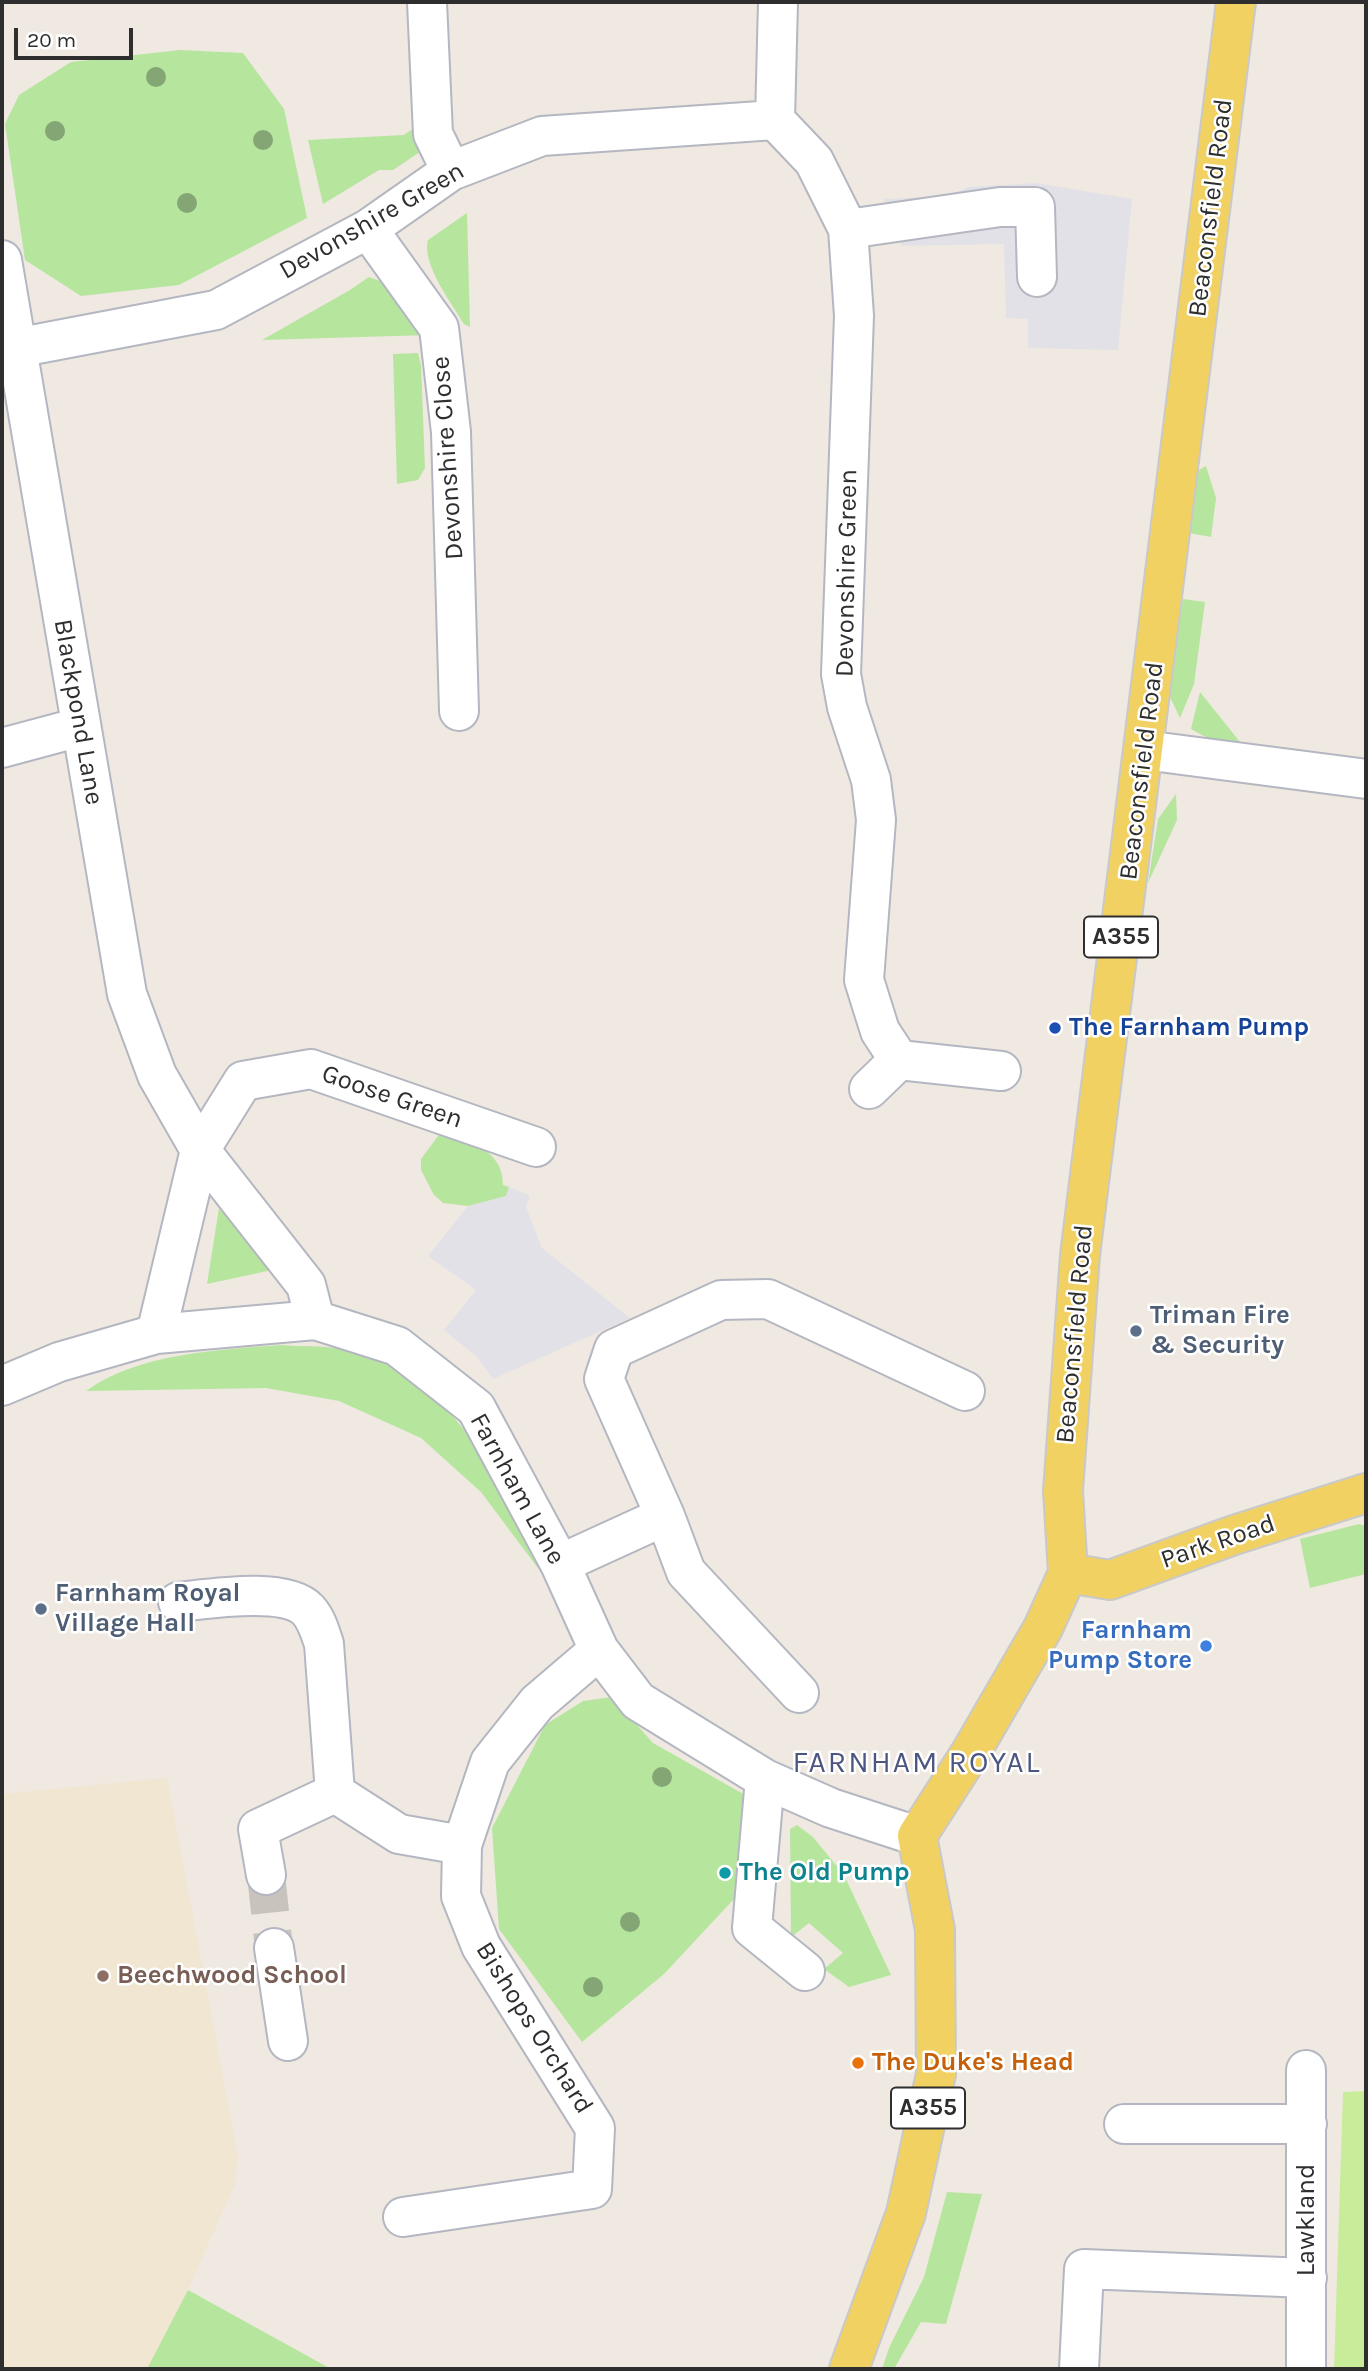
<!DOCTYPE html>
<style>
body{margin:0}
#map{position:relative;width:1368px;height:2371px;overflow:hidden;background:#efe9e1;font-family:Karla,sans-serif}
canvas{display:block}
.frame{position:absolute;inset:0;border:4px solid #2e2e2e;pointer-events:none}
.scale{position:absolute;left:14px;top:28px;width:119px;height:32px;box-sizing:border-box;border:4px solid #2e2e2e;border-top:0;padding-left:9px;font-size:21px;line-height:24px;white-space:nowrap;color:#2e2e2e;-webkit-text-stroke:5px #fff;paint-order:stroke}
</style>
<div id="map">
<canvas width="1368" height="2371"></canvas>
<div class="frame"></div>
<div class="scale">20 m</div>
</div>
<script>
const context = document.querySelector('canvas').getContext('2d');
context.lineJoin = 'round';
function fillPath(path, color) {
  context.fillStyle = color;
  context.fill(path, 'evenodd');
}
function stroke(path, color, width, dash) {
  context.strokeStyle = color;
  context.lineWidth = width;
  context.lineCap = dash ? 'butt' : 'round';
  context.setLineDash(dash || []);
  context.stroke(path);
}
function write(font, color, halo, rows, align = 'center') {
  context.font = font + ' Karla,sans-serif';
  context.lineWidth = 5;
  context.setLineDash([]);
  context.textBaseline = 'middle';
  context.strokeStyle = halo;
  context.fillStyle = color;
  for (const [text, x, y, turn = 0] of rows) {
    context.save();
    context.translate(x, y);
    context.rotate((+turn || 0) * Math.PI / 180);
    context.textAlign = isNaN(turn) ? turn : align;
    if (halo) context.strokeText(text, 0, 0);
    context.fillText(text, 0, 0);
    context.restore();
  }
}
const industrial = new Path2D(`
 M1036,183L1132,199L1118,350L1028,348V319L1006,318L1004,244L902,246L884,199L948,196L968,187Z
 M509,1187L530,1196L526,1207L542,1248L630,1318L493,1379L477,1357L444,1330L476,1290L428,1256L468,1206L506,1196Z`);
const education = new Path2D(`
 M167,1778L238,2157L235,2184L188,2290L147,2369H2V1794Z`);
const green = new Path2D(`
 M180,50L243,53L284,109L307,218L179,285L81,296L25,260L5,124L19,95L71,62Z
 M428,118L426,148L393,170H379L323,204L308,140L404,135Z
 M467,213L470,327L464,324C452,304 421,263 428,240Z
 M369,277L397,287L428,335L262,340L350,290Z
 M418,353L421,365L425,468L418,480L397,484L393,354Z
 M1206,466L1216,498L1211,537L1189,533L1197,471Z
 M1183,599L1205,602L1194,684L1180,718L1170,697L1171,674Z
 M1200,692L1244,747L1211,740L1191,729Z
 M1176,794L1177,820L1148,883L1158,819Z
 M441,1132C469,1142 503,1149 503,1185L509,1187L506,1196L468,1206L443,1203L434,1195L421,1170V1159Z
 M219,1208L272,1270L207,1284Z
 M281,1345C300,1347 321,1345 340,1349C363,1355 399,1367 418,1382C485,1437 521,1524 561,1599L481,1492L421,1438L339,1401L266,1388L86,1391C139,1353 218,1350 281,1345Z
 M1359,1524L1366,1526V1574L1310,1588L1300,1539Z
 M612,1697L653,1743L754,1800L751,1914L734,1899L664,1974L582,2042L499,1929L492,1828L545,1725L583,1701Z
 M797,1825L813,1837L844,1875L891,1975L849,1987L824,1969L843,1953L809,1923L791,1937L790,1829Z
 M947,2192L982,2194L946,2324L921,2322L894,2369H882L889,2348L924,2277Z
 M188,2290L331,2369H147Z`);
const pitch = new Path2D(`
 M1366,2091V2369H1334L1343,2092Z`);
const minorTunnel = new Path2D(`
 M266,1875L274,1948`);
const minor = new Path2D(`
 M427,2L433,134L451,171
 M775,120L778,2
 M368,229L439,328L451,432L459,711
 M848,229L1000,207H1035L1037,277
 M2,260L127,994L157,1075L200,1150L306,1285L315,1320
 M16,348L216,310L368,229L451,171L542,136L775,120L814,161L848,229L854,316L841,674L847,707L871,780L876,820L864,980L880,1031L899,1060L1001,1071
 M2,748L80,727
 M1144,750L1366,779
 M869,1089L899,1060
 M156,1334L200,1150L243,1081L311,1069L536,1147
 M2,1386L59,1362L156,1334L315,1320L397,1346L476,1408L560,1564L599,1650L638,1701L765,1779L831,1808L917,1836
 M560,1564L665,1516
 M178,1602C209,1599 285,1586 308,1610C317,1620 320,1632 324,1644L335,1793
 M799,1693L686,1572L665,1516L604,1379L614,1349L721,1300L768,1299L965,1391
 M765,1779L752,1928L805,1971
 M335,1793L399,1834L462,1845
 M266,1875L258,1829L335,1793
 M274,1948L288,2041
 M1306,2070V2369
 M1124,2124H1307
 M403,2217L592,2189L595,2128L481,1946L461,1896L462,1845L490,1762L537,1703L599,1650
 M1079,2369L1084,2269L1307,2278`);
const major = new Path2D(`
 M1068,1573L1110,1580L1234,1535L1366,1493
 M849,2369L906,2213L936,2074L935,1930L917,1836L971,1752L1043,1628L1068,1573L1063,1491L1080,1255L1236,2`);
const trees = [
 [156,77],
 [55,131],
 [263,140],
 [187,203],
 [662,1777],
 [630,1922],
 [593,1987]
];
const markers = [
 [1055,1028,7,"#1a4fb4"],
 [1136,1331,7,"#5c6f8a"],
 [41,1609,7,"#5c6f8a"],
 [1206,1646,7,"#3f7fe0"],
 [725,1873,7,"#0f9aa8"],
 [103,1976,7,"#8d6e63"],
 [858,2063,7,"#e8710a"]
];
const shields = [
 [1121,937,74],
 [928,2108,74]
];
const shieldNames = [
 ["A355",1121,937],
 ["A355",928,2108]
];
const streetNames = [
 ["Beaconsfield Road",1211,208,-83],
 ["Devonshire Green",372,221,-30],
 ["Devonshire Close",448,458,-94],
 ["Devonshire Green",847,573,-89],
 ["Blackpond Lane",78,712,80],
 ["Beaconsfield Road",1142,771,-83],
 ["Goose Green",392,1097,19],
 ["Beaconsfield Road",1075,1334,-85],
 ["Farnham Lane",517,1489,61],
 ["Park Road",1218,1542,-19],
 ["Bishops Orchard",534,2028,58],
 ["Lawkland",1307,2220,-90]
];
const transitNames = [
 ["The Farnham Pump",1069,1028]
];
const serviceNames = [
 ["Triman Fire",1150,1316],
 ["& Security",1150,1346],
 ["Farnham Royal",55,1594],
 ["Village Hall",55,1624]
];
const shopNames = [
 ["Farnham",1192,1631],
 ["Pump Store",1192,1661]
];
const cultureNames = [
 ["The Old Pump",739,1873]
];
const educationNames = [
 ["Beechwood School",117,1976]
];
const foodNames = [
 ["The Duke's Head",872,2063]
];
const quarterNames = [
 ["FARNHAM ROYAL",917,1763]
];
fillPath(industrial, '#e3e1e8');
fillPath(education, '#f0e6d1');
fillPath(green, '#b6e59e');
fillPath(pitch, '#c9ec9a');
stroke(minorTunnel, '#c8c4bd', 38, [38, 19]);
stroke(minor, '#b4b7c1', 42);
stroke(major, '#c9c9c9', 42);
stroke(minor, '#fff', 38);
stroke(major, '#f2d163', 38);
context.fillStyle = '#84a574';
for (const [x, y] of trees) {
  context.beginPath();
  context.arc(x, y, 10, 0, 2 * Math.PI);
  context.fill();
}
for (const [x, y, r, color] of markers) {
  const dot = new Path2D();
  dot.arc(x, y, r, 0, 2 * Math.PI);
  context.fillStyle = color;
  context.fill(dot);
  stroke(dot, '#fff', 2.5);
}
for (const [x, y, w] of shields) {
  const box = new Path2D();
  box.roundRect(x - w / 2, y - 20.5, w, 41, 5);
  context.fillStyle = '#fff';
  context.fill(box);
  stroke(box, '#2e2e2e', 2);
}
write('bold 24px', '#2e2e2e', null, shieldNames);
write('26px', '#2e2e2e', '#fff', streetNames);
write('bold 26px', '#164399', '#fff', transitNames, 'left');
write('bold 26px', '#4e5e75', '#fff', serviceNames, 'left');
write('bold 26px', '#366cbe', '#fff', shopNames, 'right');
write('bold 26px', '#0d838f', '#fff', cultureNames, 'left');
write('bold 26px', '#785e54', '#fff', educationNames, 'left');
write('bold 26px', '#c56008', '#fff', foodNames, 'left');
context.letterSpacing = '2px';
write('30px', '#4d5680', '#fff', quarterNames);
context.letterSpacing = '0px';
</script>
